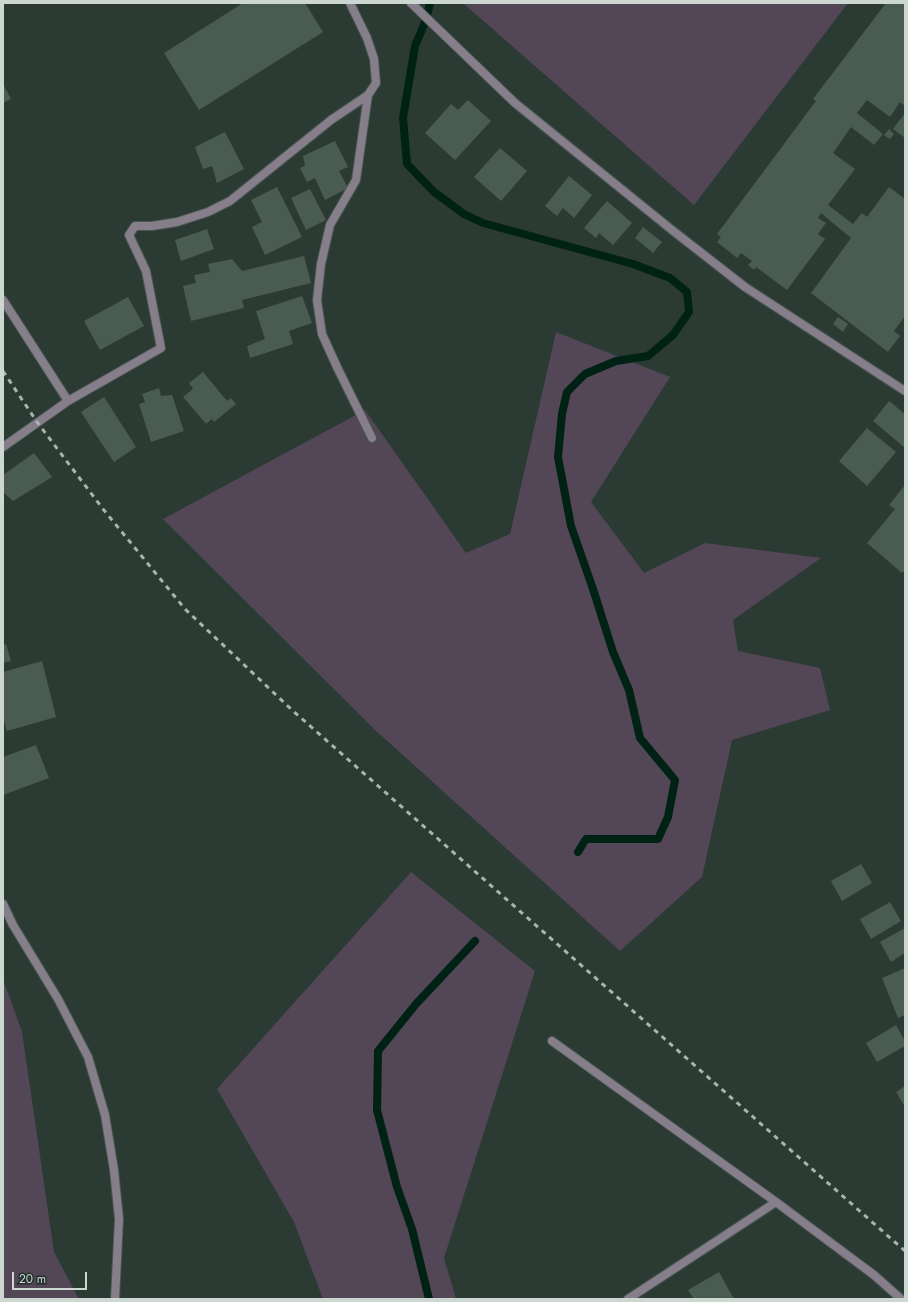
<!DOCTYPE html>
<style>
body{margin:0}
#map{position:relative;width:908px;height:1302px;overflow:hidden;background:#2b3b33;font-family:Jost,sans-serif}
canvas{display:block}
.frame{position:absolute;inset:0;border:4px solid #cdd7d2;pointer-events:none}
.scale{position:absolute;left:12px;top:1272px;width:75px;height:18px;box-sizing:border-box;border:2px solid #cdd7d2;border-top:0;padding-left:5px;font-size:12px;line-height:14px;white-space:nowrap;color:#cdd7d2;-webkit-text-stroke:3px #213129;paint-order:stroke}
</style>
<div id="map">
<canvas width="908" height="1302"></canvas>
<div class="frame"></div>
<div class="scale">20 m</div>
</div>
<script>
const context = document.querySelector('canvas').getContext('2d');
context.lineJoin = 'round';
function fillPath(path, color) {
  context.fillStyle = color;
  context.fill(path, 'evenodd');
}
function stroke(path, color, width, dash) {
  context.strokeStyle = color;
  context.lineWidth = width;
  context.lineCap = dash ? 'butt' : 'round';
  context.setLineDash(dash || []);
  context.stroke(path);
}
const green = new Path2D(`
 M463,3H848L694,205Z
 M556,332L670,377L591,502L644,573L705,543L821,558L733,620L738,651L820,668L830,710L732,740L702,877L620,951L374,729L163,519L365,410L466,553L510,534Z
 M411,872L535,971L444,1258L456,1299H323L294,1222L217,1089Z
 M3,979L22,1032L54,1252L79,1299H3Z`);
const stream = new Path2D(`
 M430,3L426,20L415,46L403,118L407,164L434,192L464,214L483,223L633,264L670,278L687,292L689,312L673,335L648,356L616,361L585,374L567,392L562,414L558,457L571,526L593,589L613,652L629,690L640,738L675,780L668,817L658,839H586L578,852
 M429,1299L412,1229L397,1187L377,1110L378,1051L416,1004L475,941`);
const building = new Path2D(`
 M243,3H305L323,32L199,110L164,53Z
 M886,3H903L905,5V106L900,102L890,117L867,100L857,113L883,134L874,145L851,127L833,153L855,169L828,205L853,224L862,213L867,217L889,187L905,199V316L894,331L900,336L888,352L811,293L851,238L821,213L818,218L826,223L818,234L825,239L787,290L756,267L754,270L748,265L752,261L741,253L737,258L717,242L721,237L717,234L816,101L813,99Z
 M3,84L11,99L3,103Z
 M468,100L491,121L455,160L425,133L451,104L458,110Z
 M905,113V138L893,129Z
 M889,129L894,134L890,139L884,135Z
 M225,132L244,169L217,183L212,166L203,169L195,147Z
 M335,141L348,167L339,171L348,188L325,200L315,178L307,182L300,168L305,166L303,156Z
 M500,148L527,171L501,201L474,177Z
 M569,176L592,195L574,218L563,208L557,216L545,206Z
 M277,187L302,237L265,255L252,227L262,222L251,200Z
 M310,189L326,220L306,230L291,198Z
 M607,201L632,223L613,245L599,233L596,238L584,228Z
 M643,227L662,242L653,253L635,238Z
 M207,229L214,249L181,261L175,240Z
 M304,256L311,283L242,300L244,308L191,321L183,286L196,283L194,275L210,272L208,264L232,259L242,271Z
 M302,296L312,323L289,331L293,344L250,358L247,346L265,339L256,311Z
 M128,297L144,326L100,350L84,321Z
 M838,317L848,324L843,332L833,324Z
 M203,372L227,401L231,398L236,404L214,422L212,419L206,424L183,397L193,389L189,383Z
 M159,388L161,396L172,395L184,431L151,442L139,404L145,402L142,394Z
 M104,397L136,447L114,462L81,412Z
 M889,401L905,414V448L873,421Z
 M867,428L896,452L867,486L839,461Z
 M34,453L52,477L13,501L3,492V475Z
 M905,485V570L902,573L867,543L895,509L889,505Z
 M6,644L11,661L3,663V645Z
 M42,661L56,717L7,731L3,717V672Z
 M36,745L49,778L3,795V757Z
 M861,864L872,883L842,901L831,881Z
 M890,902L901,921L871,939L860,919Z
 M905,928V953L891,962L880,942Z
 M905,968V1015L898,1018L882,978Z
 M896,1025L905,1041V1046L877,1062L866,1043Z
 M905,1086V1107L896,1092Z
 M719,1272L734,1299H694L688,1290Z`);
const minor = new Path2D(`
 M411,3L515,103L672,230L745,287L905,391
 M368,95L356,180L330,225L321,264L317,300L322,334L337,367L372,438
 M3,300L68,401L3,447
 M68,401L161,348L146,271L129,235L135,226H152L177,222L208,212L230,201L331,120L368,95L376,83L374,59L367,38L350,3
 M3,904L13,925L58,999L88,1057L105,1115L114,1170L119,1219L115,1299
 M552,1041L776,1202L874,1275L901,1299
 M628,1299L776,1202`);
const rail = new Path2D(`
 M3,371L37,422L103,509L185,609L292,710L905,1251`);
fillPath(green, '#524657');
stroke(stream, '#002214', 8);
fillPath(building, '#4a5b52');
stroke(minor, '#485750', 10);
stroke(minor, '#877e8b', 8);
stroke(rail, '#a9b4ae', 3, [5, 5]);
</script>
